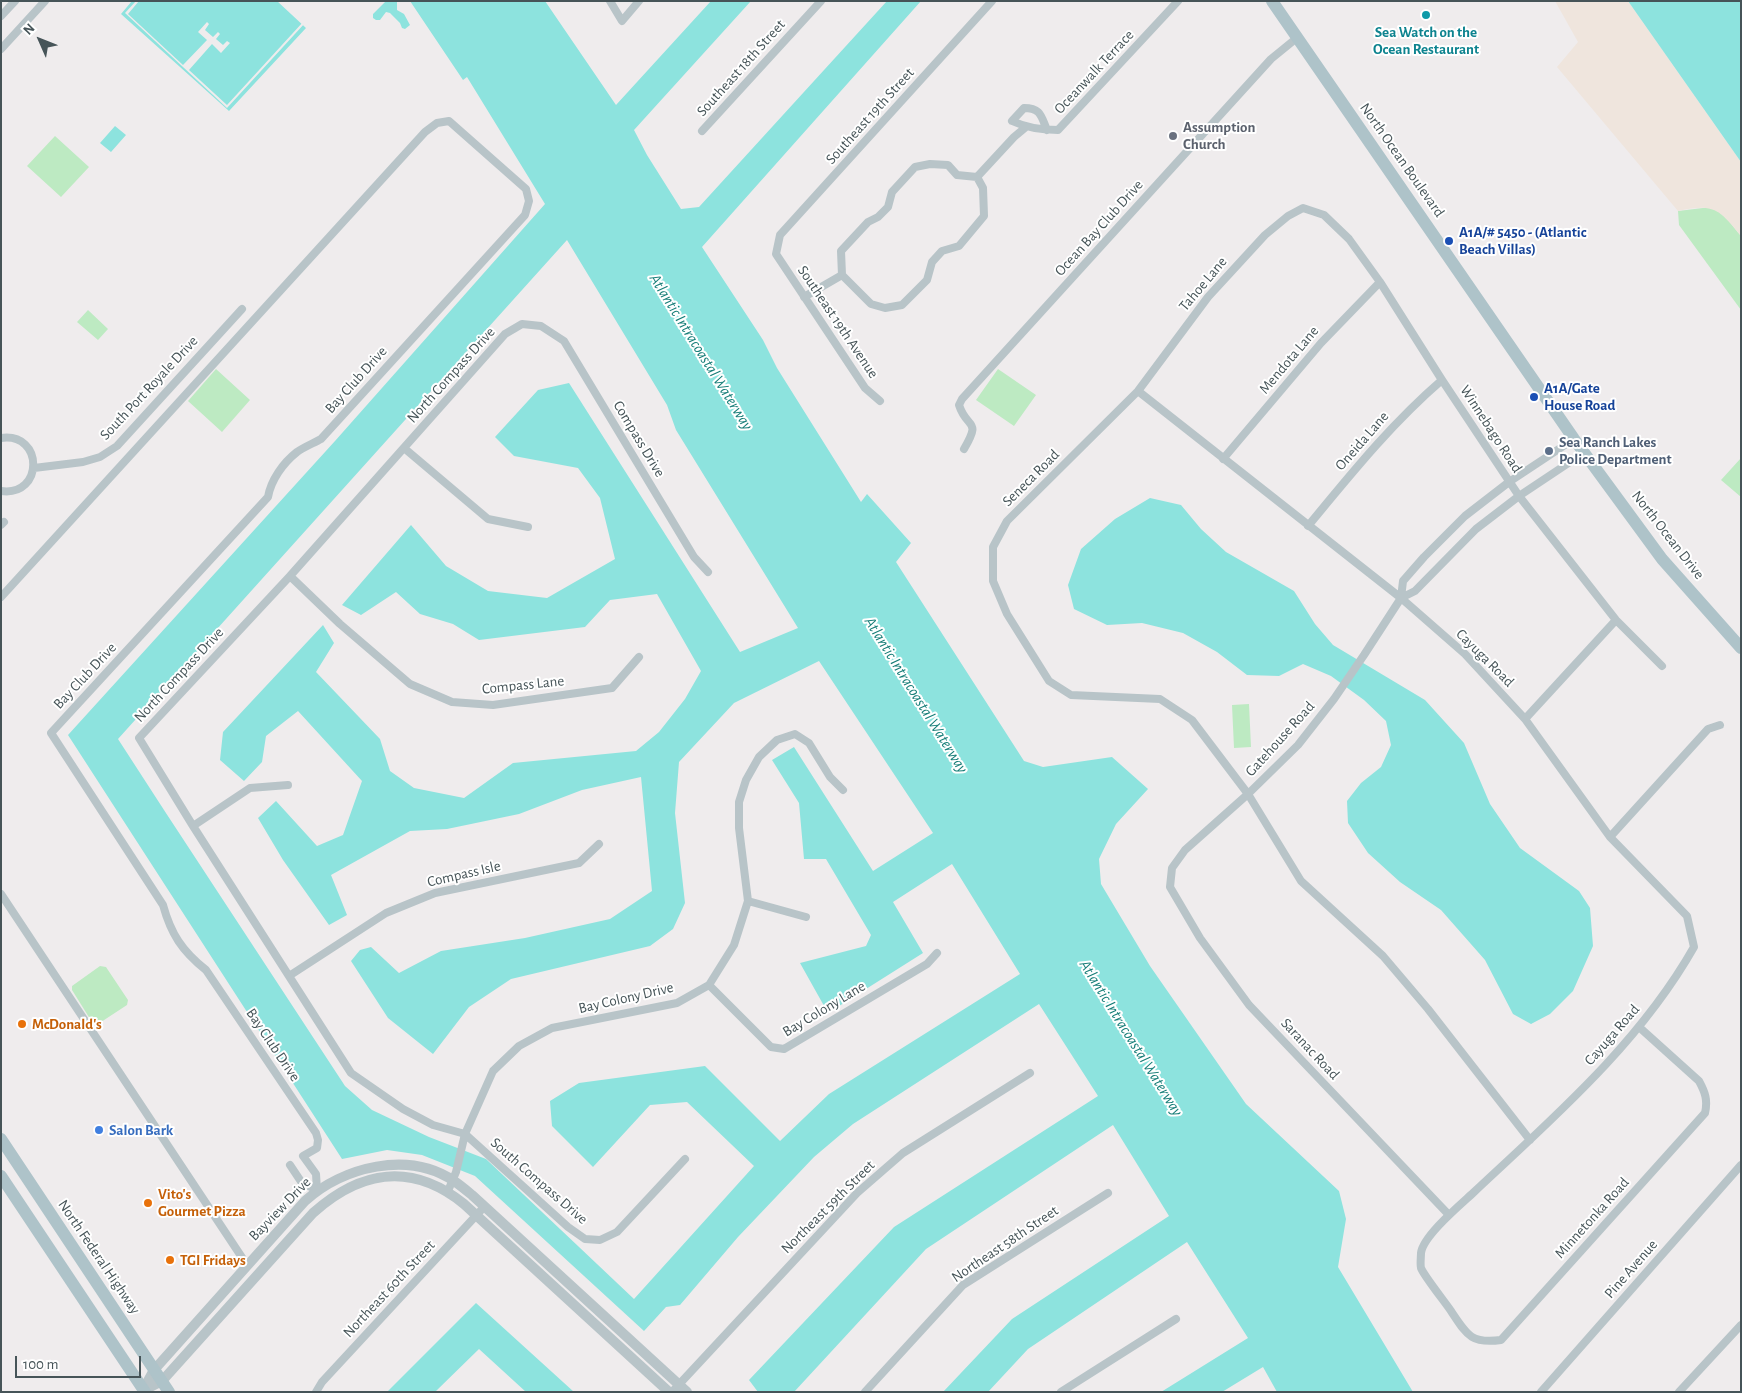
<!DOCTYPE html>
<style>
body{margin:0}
#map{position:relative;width:1742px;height:1393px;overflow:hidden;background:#efeced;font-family:"Alegreya Sans",sans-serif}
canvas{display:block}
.frame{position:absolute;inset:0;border:2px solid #465458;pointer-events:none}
.north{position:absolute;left:15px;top:15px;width:50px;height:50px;-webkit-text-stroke:4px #fff;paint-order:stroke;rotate:314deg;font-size:14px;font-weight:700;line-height:20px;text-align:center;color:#465458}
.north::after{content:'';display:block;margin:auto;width:18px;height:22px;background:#465458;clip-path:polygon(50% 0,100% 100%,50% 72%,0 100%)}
.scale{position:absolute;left:15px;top:1356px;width:126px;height:22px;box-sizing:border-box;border:2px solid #465458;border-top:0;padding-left:6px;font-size:15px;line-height:18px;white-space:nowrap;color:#465458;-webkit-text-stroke:4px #fff;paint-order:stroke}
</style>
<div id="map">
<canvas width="1742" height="1393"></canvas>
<div class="frame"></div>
<div class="north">N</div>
<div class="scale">100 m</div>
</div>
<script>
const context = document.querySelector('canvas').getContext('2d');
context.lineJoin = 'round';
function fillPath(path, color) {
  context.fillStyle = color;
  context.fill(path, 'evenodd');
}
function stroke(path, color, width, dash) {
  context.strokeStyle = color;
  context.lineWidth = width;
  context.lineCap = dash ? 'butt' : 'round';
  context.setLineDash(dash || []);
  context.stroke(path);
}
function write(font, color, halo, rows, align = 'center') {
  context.font = font + ' "Alegreya Sans",sans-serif';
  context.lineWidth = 4;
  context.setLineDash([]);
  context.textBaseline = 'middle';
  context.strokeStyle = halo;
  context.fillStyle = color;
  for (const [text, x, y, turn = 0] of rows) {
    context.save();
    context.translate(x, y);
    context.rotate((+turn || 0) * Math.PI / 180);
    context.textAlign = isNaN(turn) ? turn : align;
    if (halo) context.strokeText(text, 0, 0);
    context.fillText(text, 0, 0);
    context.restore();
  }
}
const green = new Path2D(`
 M55,136L89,167L61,197L27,166Z
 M1711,207L1725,216L1741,236V310L1679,225L1678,211Z
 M88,310L108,329L98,340L77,322Z
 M216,369L250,400L222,432L188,401Z
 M998,369L1036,395L1014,426L976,400Z
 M1741,458V497L1721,480Z
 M1249,704L1251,747L1234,748L1232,705Z
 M100,966L106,967L128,1000L127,1005L98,1024L92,1022L72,990V986Z`);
const sand = new Path2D(`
 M1555,1H1628L1741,162V236C1719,209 1714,203 1678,211L1557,67L1578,42Z`);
const water = new Path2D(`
 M132,1H277L306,28L229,111L121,14Z
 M386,1H397V10L404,14L410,25L405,29L402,28L400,23L390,13L386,12L380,20H376L373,18V14Z
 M410,1H545L616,105L711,1H751L634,130L647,155L681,209L699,207L887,1H921L702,247L763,340L777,368L861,502L867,494L911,543L896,562L1024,761L1043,767L1112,757L1148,789L1116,824L1099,859L1101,884L1150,966L1246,1104L1339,1191L1346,1219L1338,1267L1413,1392H1277L1263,1367L1222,1392H1161L1248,1338L1187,1242L1028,1349L988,1392H943L1012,1319L1169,1216L1113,1125L926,1249L794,1392H758L749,1380L894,1227L1098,1096L1039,1004L853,1124L814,1157L738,1237L680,1305L666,1307L644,1331L475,1176L422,1155L387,1150L342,1159L68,735L335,441L545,204L467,77L463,80ZM567,240L667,405L676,430L798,628L740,652L569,383L538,390L495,437L514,456L578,468L600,498L615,559L547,598L488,591L446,566L411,525L342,605L361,615L396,592L420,614L453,624L479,640L585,627L610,600L657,594L701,671L685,699L659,732L636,751L513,763L464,798L414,788L390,771L380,739L316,672L334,643L323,625L223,732L220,760L244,781L262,762L266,736L298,711L362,781L343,835L317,846L276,801L258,818L283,860L329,925L347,915L331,875L410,831L447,829L519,814L582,790L641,777L652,891L610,919L525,938L441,951L399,973L371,947L360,950L351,961L388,1018L433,1054L469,1007L511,979L650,946L673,929L685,903L675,813L679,762L734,703L819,661L933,833L873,871L794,747L772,760L799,803L804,859H826L871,935L866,946L800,963L828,1013L923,953L893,902L952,864L1020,974L829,1094L780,1141L705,1066L579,1083L550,1101L552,1126L593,1167L650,1105L687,1102L754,1166L634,1299L486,1159L429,1137L372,1110L345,1086L164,810L118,739Z
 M1628,1H1741V162Z
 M115,126L126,135L111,152L100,143Z
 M1150,498L1181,505L1201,529L1226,552L1294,591L1315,624L1333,645L1425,700L1464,743L1490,804L1520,848L1579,891L1590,908L1593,946L1573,991L1550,1014L1531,1024L1513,1014L1485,960L1441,910L1400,882L1368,853L1348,823L1347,801L1361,783L1381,767L1391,745L1386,721L1364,700L1331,676L1303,664L1279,676L1247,675L1217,652L1183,633L1142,623L1107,625L1074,609L1068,585L1081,549L1115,519Z
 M476,1303L574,1392H526L479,1349L435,1392H387Z`);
const pier = new Path2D(`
 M136,1H139L128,14L183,65L207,40L198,32L207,22L209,24L205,30L213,37L218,32L220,34L216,39L223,45L227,41L230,43L221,53L212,44L189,70L227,105L303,22L305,23L227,108L125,13Z`);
const minor = new Path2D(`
 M610,1L622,21L639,1
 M1,16L15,1
 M1,49L45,1
 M1047,130C1041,116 1041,108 1024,108L1012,121C1027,128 1041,130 1058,130L1178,1
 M702,131L821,1
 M977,177L1014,137L1026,127
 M842,275L871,304L885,308L902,305L927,280L932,262L942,251L959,246L984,216L983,188L977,177
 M804,297L842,275L841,251L868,222L878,217L888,207L892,192L915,167L930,164L948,165L957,175L977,177
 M1138,391L1401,598L1465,654L1525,719L1610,837L1687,916L1694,947C1639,1044 1553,1118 1473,1193C1460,1205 1423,1236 1421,1253C1421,1257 1420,1264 1421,1268C1424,1276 1445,1302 1451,1311C1467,1335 1471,1344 1501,1340L1705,1113C1708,1100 1705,1092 1699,1081L1639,1027
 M880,401L865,388L776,254L780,235L992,1
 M1,438C44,432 44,497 1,491
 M404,448L488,519L528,527
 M964,449C982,418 967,430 959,405L962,399L1271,59L1298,37
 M1223,459L1321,343L1380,282
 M34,468L83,462L100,457L117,446L242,309
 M1,525L4,522
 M1308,526C1351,474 1391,424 1442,380
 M290,576L340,624L410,684L452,702L493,705L612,688L639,657
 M1,597L425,132L437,123L449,121L526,189L529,201L525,215L321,439C314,443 304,447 297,452C283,463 271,480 268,497L51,733L163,905C171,934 182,951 206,970L316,1133L318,1140L317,1148L303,1156L316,1174L317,1190L302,1183L290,1165
 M1401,598L1415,591L1476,529L1519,496L1585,452
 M1525,719L1616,620
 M193,826L250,788L288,785
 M1610,837L1708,729L1720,725
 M1,894L247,1265
 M748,901L806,917
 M289,976L386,913L435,893L579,863L599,844
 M709,985L771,1047L784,1049L927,964L937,953
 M1530,1140L1428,1009L1383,956L1301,881L1248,794L1192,720L1160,699L1071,695L1049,681L1007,614L993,581V547L1007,521L1138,391L1208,297L1265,235L1288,216L1303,208L1324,215L1349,239L1380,282L1442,380L1519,496L1616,620L1662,666
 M685,1159L617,1232L600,1240L585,1239L568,1227L465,1134L433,1125L403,1109L351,1073L193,826L139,738L290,576L505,334L522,324L541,326L564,341L694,557L708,572
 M448,1191L456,1172L465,1134L493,1071L519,1046L552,1028L677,1003L709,985L734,945L748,901L739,828V802L746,780L759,757L777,740L795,734L809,743L830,777L843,790
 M1449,1215L1249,1005L1200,938L1170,887L1172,868L1185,850L1248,794L1298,745L1334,699L1364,655L1401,598L1403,581L1424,557L1465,516L1509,482L1574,439
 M316,1392L322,1382L484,1207
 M672,1392L857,1193L903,1153L1030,1073
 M865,1392L963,1285L1108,1193
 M1061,1392L1176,1319
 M1541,1392L1741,1165
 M1679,1392L1741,1325`);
const tertiary = new Path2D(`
 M144,1390L162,1381L313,1213C361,1170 412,1162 464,1204L669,1392
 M142,1392L154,1370L305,1201C343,1167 408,1150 454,1181C460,1185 466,1190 472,1195L687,1392`);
const primary = new Path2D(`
 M1272,1L1574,439L1662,559L1741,648
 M1,1139L169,1392
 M1,1176L145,1392`);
const markers = [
 [1426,15,5,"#0f9aa8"],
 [1173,136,5,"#6b7280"],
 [1449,241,5,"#1a4fb4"],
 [1534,397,5,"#1a4fb4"],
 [1549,451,5,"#5c6f8a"],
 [22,1024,5,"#e8710a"],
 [99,1130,5,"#3f7fe0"],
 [148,1203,5,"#e8710a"],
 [170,1260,5,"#e8710a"]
];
const cultureNames = [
 ["Sea Watch on the",1426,32],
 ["Ocean Restaurant",1426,49]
];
const streetNames = [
 ["Southeast 18th Street",741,68,-48],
 ["Oceanwalk Terrace",1094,72,-47],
 ["Southeast 19th Street",870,116,-48],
 ["North Ocean Boulevard",1402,160,55],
 ["Ocean Bay Club Drive",1099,228,-48],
 ["Tahoe Lane",1203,284,-50],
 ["Southeast 19th Avenue",838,322,56],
 ["Mendota Lane",1289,360,-50],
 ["North Compass Drive",451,375,-48],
 ["Bay Club Drive",356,380,-48],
 ["South Port Royale Drive",149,388,-47],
 ["Winnebago Road",1491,429,57],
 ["Compass Drive",639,439,59],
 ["Oneida Lane",1362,441,-49],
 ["Seneca Road",1031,478,-45],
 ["North Ocean Drive",1668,535,52],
 ["Cayuga Road",1485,658,45],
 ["North Compass Drive",179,675,-47],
 ["Bay Club Drive",85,676,-47],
 ["Compass Lane",523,685,-6],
 ["Gatehouse Road",1280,739,-48],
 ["Compass Isle",464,874,-13],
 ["Bay Colony Drive",626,998,-13],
 ["Bay Colony Lane",824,1009,-31],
 ["Cayuga Road",1612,1035,-49],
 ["Bay Club Drive",273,1045,56],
 ["Saranac Road",1310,1049,47],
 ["South Compass Drive",539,1181,41],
 ["Northeast 59th Street",828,1207,-45],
 ["Bayview Drive",280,1209,-46],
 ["Minnetonka Road",1592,1218,-48],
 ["Northeast 58th Street",1005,1244,-34],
 ["North Federal Highway",99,1257,56],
 ["Pine Avenue",1631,1269,-49],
 ["Northeast 60th Street",389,1289,-47]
];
const worshipNames = [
 ["Assumption",1183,127],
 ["Church",1183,144]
];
const transitNames = [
 ["A1A/# 5450 - (Atlantic",1459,232],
 ["Beach Villas)",1459,249],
 ["A1A/Gate",1544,388],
 ["House Road",1544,405]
];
const serviceNames = [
 ["Sea Ranch Lakes",1559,442],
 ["Police Department",1559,459]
];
const foodNames = [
 ["McDonald's",32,1024],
 ["Vito's",158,1194],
 ["Gourmet Pizza",158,1211],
 ["TGI Fridays",180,1260]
];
const shopNames = [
 ["Salon Bark",109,1130]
];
const waterNames = [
 ["Atlantic Intracoastal Waterway",701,352,58],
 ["Atlantic Intracoastal Waterway",916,695,58],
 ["Atlantic Intracoastal Waterway",1131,1038,58]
];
fillPath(green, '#bdeac2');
fillPath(sand, '#efe5dd');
fillPath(water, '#8de3de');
fillPath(pier, '#efeced');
stroke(minor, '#b8c4c8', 8);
stroke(tertiary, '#b8c4c8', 10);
stroke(primary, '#aec3c9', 12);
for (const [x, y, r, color] of markers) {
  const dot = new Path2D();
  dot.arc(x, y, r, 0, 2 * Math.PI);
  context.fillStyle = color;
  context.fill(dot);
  stroke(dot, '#fff', 2);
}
write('bold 15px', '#0d838f', '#fff', cultureNames);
write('15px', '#465458', '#fff', streetNames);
write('bold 15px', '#5b616d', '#fff', worshipNames, 'left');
write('bold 15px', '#164399', '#fff', transitNames, 'left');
write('bold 15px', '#4e5e75', '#fff', serviceNames, 'left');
write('bold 15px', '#c56008', '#fff', foodNames, 'left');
write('bold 15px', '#366cbe', '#fff', shopNames, 'left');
write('italic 16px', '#177e78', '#fff', waterNames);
</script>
